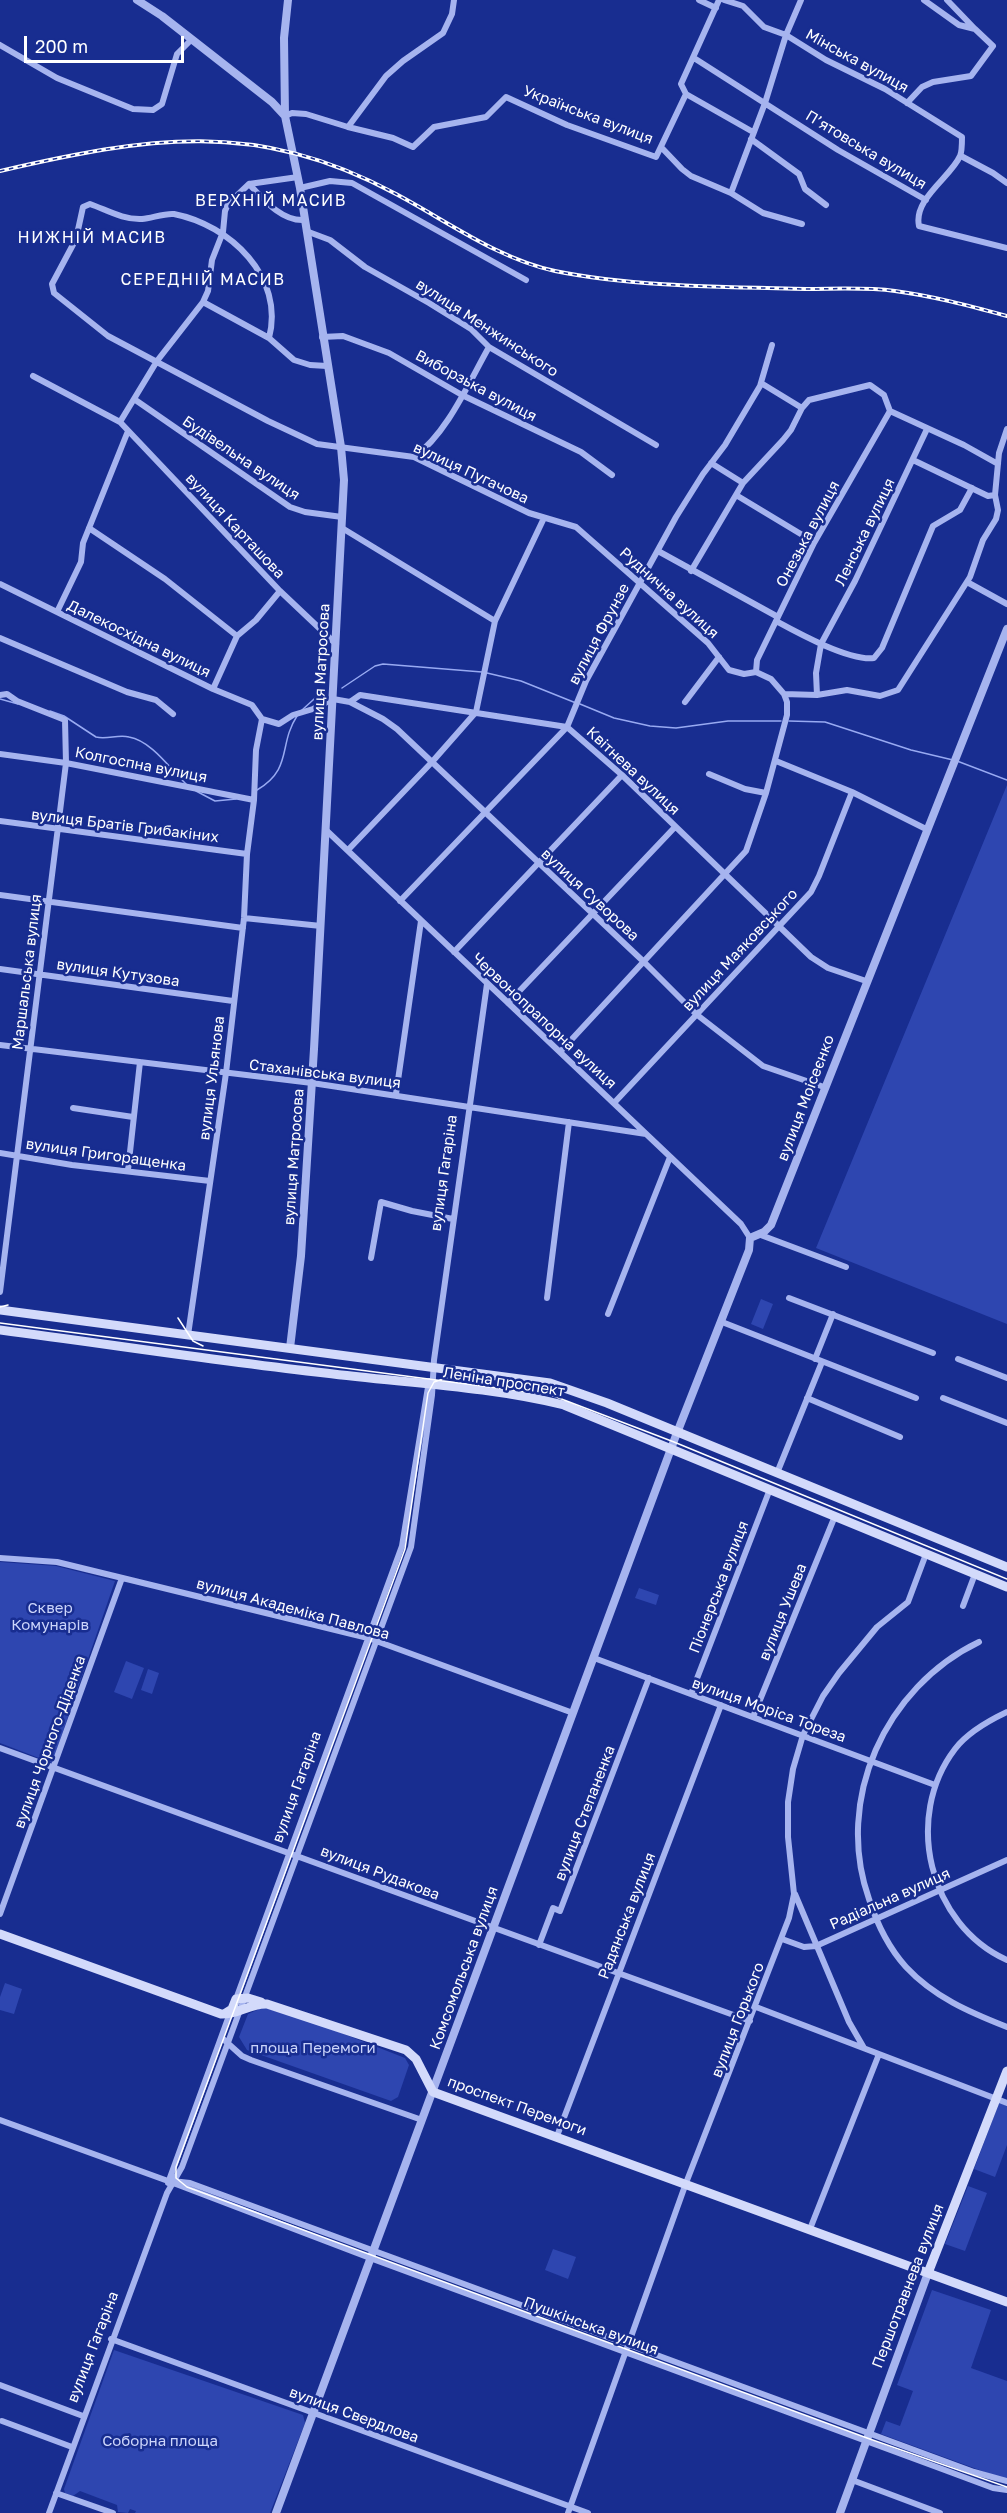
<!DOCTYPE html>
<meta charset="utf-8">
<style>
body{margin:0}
#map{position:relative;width:1007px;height:2513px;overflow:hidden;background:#182d90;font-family:"Golos Text",sans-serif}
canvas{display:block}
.scale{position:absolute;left:24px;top:36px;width:160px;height:27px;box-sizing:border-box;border:3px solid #fff;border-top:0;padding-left:8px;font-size:18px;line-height:21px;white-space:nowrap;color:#fff;-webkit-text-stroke:4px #182d90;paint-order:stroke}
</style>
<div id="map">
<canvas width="1007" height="2513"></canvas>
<div class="scale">200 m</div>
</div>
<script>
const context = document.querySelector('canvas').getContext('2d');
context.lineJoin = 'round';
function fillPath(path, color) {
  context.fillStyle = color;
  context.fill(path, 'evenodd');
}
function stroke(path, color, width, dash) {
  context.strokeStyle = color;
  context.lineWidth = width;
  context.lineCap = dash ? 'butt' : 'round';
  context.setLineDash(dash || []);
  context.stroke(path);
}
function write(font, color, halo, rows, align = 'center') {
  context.font = font + ' "Golos Text",sans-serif';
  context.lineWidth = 5;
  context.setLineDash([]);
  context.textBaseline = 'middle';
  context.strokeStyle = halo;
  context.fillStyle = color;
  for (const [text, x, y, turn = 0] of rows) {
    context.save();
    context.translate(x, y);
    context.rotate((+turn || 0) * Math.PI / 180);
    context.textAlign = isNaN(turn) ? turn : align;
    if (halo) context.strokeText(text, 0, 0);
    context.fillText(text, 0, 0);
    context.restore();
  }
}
const green = new Path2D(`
 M1007,785V1324L816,1248Z
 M761,1299L773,1304L763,1329L751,1324Z
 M0,1562L56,1566L115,1581L52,1763L0,1743Z
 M639,1588L659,1595L656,1605L635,1598Z
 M126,1661L144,1668L132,1699L114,1692Z
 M148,1669L159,1673L152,1694L141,1690Z
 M5,1983L22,1989L14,2014L0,2010V1997Z
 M264,2007L326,2027L405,2058L409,2065L398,2097L391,2101L247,2050L239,2037L248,2014Z
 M999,2103L1007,2106V2145L995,2177L974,2169Z
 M968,2186L987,2193L965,2251L945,2244Z
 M553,2249L576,2257L568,2279L545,2270Z
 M932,2290L991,2310L971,2368L1007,2381V2478L1004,2479L881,2434L886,2421L900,2426L913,2391L897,2385Z
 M114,2350L303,2415L305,2423L270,2513H135L136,2511L130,2509L128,2513L118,2512L117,2505L80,2491L73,2496L65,2493L64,2489Z`);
const stream = new Path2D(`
 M487,673L521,681L576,703
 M342,688L375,666L383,664L482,672
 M0,699L18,704
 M580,704L614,718L650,726L676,728L728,721H781
 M302,710L324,690
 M50,711L64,716L96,737C107,740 118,734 129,737C152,741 171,770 187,785
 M789,721L825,722L911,750L953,760
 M957,761L1007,780
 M257,790C293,769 278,745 297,716
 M196,791L215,801L236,799`);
const minor = new Path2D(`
 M699,0L716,8
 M724,0L743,6L764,27L786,35L826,60L885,89L962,137C962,143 962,152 960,156C951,177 913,199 919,226L1007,248
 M947,0L974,28
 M0,45L57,78L133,109L153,110L162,104L177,54L191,40
 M694,58L838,150L926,200
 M686,94L753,132
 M907,103L922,87L933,82L971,76L993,46L975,29L959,25L924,0
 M285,116L292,113L306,114L348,127L393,138L413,147L434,127L486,117L506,97L567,125L656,157L686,94L681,84L719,0
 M348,127L386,76L403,61L443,33L452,14L454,0
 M751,139L799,174L805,189L826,205
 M661,147L682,169L691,176L731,193L763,213L802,224
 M961,156L993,173L1007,183
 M249,184C263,199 282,222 305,220
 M300,188L330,181L352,183L526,280
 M731,193L765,103L786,35L801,0
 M306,231L330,240L365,267L429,303L471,329L489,347L656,445
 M203,302L269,338L294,360L310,365L327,366
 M322,337L343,336L389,353L462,395L581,452L612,475
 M269,338C285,277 230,225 174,214C165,213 152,218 142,219C123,220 107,210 90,204L83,207L76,239L52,284L54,293L108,336L268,421L317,444L414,457L529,513L576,527L708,643L729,670L744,674L756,672L771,679L784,694L787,702V715L766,793L746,851L560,1052
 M33,376L120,422L280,591L336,644
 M761,383L802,408
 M134,399L290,507L305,512L342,517
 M890,411L964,445L998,464
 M120,422L157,361L203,302L208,291L212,260L223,232L225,211L228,204L249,184L298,177
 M414,457C447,434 469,382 489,347
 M913,460L988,496L995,495
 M711,463L743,483
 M736,495L814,542
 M89,528L165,579L237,636
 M342,528L495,621
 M658,551L778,617
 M691,571L743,483L783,440L791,430L802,408L809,400L870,385L884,395L890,411
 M967,582L1007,604
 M0,584L213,689L252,705L262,719
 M57,612L81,562L83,543L128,431
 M776,621C798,633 849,661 874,658L882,648L933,526L960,510L972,488
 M0,638L127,692L156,700L173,714
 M756,672L757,660L814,543L890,411
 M213,689L237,636L256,620L280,591
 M784,694L817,695L847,690L880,696L898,690L970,577L983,540L996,519L998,510L995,495L999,453L1007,429
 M0,695L7,694L17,701L65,720L66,763L0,1292
 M817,695L816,673L821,644L855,581L927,429
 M350,702L383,719L397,729L644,962L696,1014L763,1066L824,1087
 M685,702L719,657
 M262,719L279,724L293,715L313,709L333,699L350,702L360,695L567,727L622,775L811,957L828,968L866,981
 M0,754L66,763L254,800L247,854L244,918L226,1073L188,1335
 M776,761L852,792L926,829
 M709,774L745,789L766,793
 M254,800L256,750L262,719
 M0,821L247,854
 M326,830L741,1224L750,1238
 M348,850L432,762L476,712L495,621L544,518
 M0,895L243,928
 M400,901L567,727L586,681L676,517L703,474L725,445L760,386L772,345
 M244,918L321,926
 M454,952L622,775
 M0,969L233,1001
 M508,1003L675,827
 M0,1045L312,1083L646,1134
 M396,1094L421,921
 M614,1103L811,892L819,876L852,792
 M73,1108L133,1117
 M0,1153L72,1165L210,1181
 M128,1170L140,1062
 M758,1234L846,1267
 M371,1258L381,1202L412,1211L453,1219
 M547,1298L569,1122
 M789,1298L933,1353
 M608,1314L670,1157
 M722,1322L916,1398
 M815,1359L833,1314
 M958,1359L1007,1378
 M807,1398L900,1437
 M943,1398L1007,1423
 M777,1473L822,1362
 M0,1558L57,1562L368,1638L573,1713
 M963,1606L975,1574
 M979,1642C885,1687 834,1800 869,1899C877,1924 888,1947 906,1967C934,1997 969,2012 1007,2027
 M594,1658L935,1785
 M691,1694L770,1489
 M1007,1712C988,1721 968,1732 955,1749C903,1817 929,1925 1007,1960
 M753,1717L835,1516
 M0,1748L750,2021
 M795,1894L849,2022L864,2048
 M0,1914L122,1578
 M782,1939L804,1947L816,1946L1007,1860
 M539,1945L553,1908L560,1911L649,1678
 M236,1999L402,1546L429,1381
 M756,2007L1007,2103
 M222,2038L242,2056L251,2060L422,2120
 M0,2120L168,2181L370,2258L942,2469L993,2488L1007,2490
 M557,2136L721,1705
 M172,2181L190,2183L974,2472L1007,2481
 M168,2183L230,2013
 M810,2229L879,2054
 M111,2339L588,2513
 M0,2385L83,2416
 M2,2421L72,2447
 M852,2480L940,2513
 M56,2493L113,2513
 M49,2513L167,2193L182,2167L411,1547L432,1395L434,1360L487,984
 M568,2513L686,2183L789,1918L794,1894L788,1837V1802L793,1769L803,1735L823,1696L839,1673L877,1627L908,1602L926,1554`);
const tertiary = new Path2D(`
 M137,0L162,16L272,102L285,116
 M288,0L284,38L285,116L300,188L341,447L344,480L314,1049L301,1256L290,1348
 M276,2513L675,1438L749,1250L750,1238L764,1232L771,1225L1007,629
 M840,2513L928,2273`);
const secondary = new Path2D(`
 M0,1310L550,1383L607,1403L1007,1567
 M0,1330C108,1344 216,1361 325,1373C403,1383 487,1386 564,1405L1007,1587
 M0,1934L221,2014C238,2015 250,2003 267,2004L406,2050L416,2059L433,2092L1007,2302
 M224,2014L232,2009L236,1999L248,1998L261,2002
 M928,2273L1007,2071`);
const tram = new Path2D(`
 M0,1307L8,1305
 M178,1318L193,1341L203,1346
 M0,1323L551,1395L674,1442L1007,1579
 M449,1377L434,1382L428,1393L405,1549L176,2167V2178L187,2187L867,2438L1007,2487`);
const rail = new Path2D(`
 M0,171C148,137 255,118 396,194C447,221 498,259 555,271C633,287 726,287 806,289C836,289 865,287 895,291C933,296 970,306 1007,316`);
const streetNames = [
 ["Мінська вулиця",857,61,29],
 ["Українська вулиця",588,115,21],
 ["П’ятовська вулиця",866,150,31],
 ["вулиця Менжинського",487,328,33],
 ["Виборзька вулиця",476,386,28],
 ["Будівельна вулиця",241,458,34],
 ["вулиця Пугачова",471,473,25],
 ["вулиця Карташова",235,526,47],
 ["Ленська вулиця",865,532,-64],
 ["Онезька вулиця",808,534,-62],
 ["Руднична вулиця",669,593,42],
 ["вулиця Фрунзе",599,634,-62],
 ["Далекосхідна вулиця",139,639,26],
 ["вулиця Матросова",321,672,-87],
 ["Колгоспна вулиця",141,765,11],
 ["Квітнева вулиця",633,771,43],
 ["вулиця Братів Грибакіних",125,826,7],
 ["вулиця Суворова",590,895,43],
 ["вулиця Маяковського",740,950,-47],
 ["Маршальська вулиця",27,972,-83],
 ["вулиця Кутузова",118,973,8],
 ["Червонопрапорна вулиця",544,1021,43],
 ["Стаханівська вулиця",325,1074,7],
 ["вулиця Ульянова",212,1078,-83],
 ["вулиця Моісеєнко",806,1098,-69],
 ["вулиця Григоращенка",106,1155,8],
 ["вулиця Матросова",294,1157,-86],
 ["вулиця Гагаріна",444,1173,-82],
 ["Леніна проспект",504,1382,9],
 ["Піонерська вулиця",719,1587,-69],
 ["вулиця Академіка Павлова",293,1609,15],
 ["вулиця Ушева",783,1612,-68],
 ["вулиця Моріса Тореза",769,1710,20],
 ["вулиця Чорного-Діденка",50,1742,-70],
 ["вулиця Гагаріна",297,1787,-70],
 ["вулиця Степаненка",585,1813,-69],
 ["вулиця Рудакова",380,1873,21],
 ["Радіальна вулиця",890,1899,-24],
 ["Радянська вулиця",627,1916,-69],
 ["Комсомольська вулиця",464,1968,-70],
 ["вулиця Горького",738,2020,-69],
 ["проспект Перемоги",517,2106,20],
 ["Першотравнева вулиця",908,2286,-69],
 ["Пушкінська вулиця",591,2326,20],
 ["вулиця Гагаріна",93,2347,-69],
 ["вулиця Свердлова",354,2415,20]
];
const parkNames = [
 ["Сквер",50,1608],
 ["Комунарів",50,1625],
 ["площа Перемоги",313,2048],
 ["Соборна площа",160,2441]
];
const neighbourhoodNames = [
 ["ВЕРХНІЙ МАСИВ",271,201],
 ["НИЖНІЙ МАСИВ",92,238],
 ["СЕРЕДНІЙ МАСИВ",203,280]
];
fillPath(green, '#2e46b0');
stroke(stream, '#98aaf2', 1.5);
stroke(minor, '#a6b4ef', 6);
stroke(tertiary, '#a6b4ef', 8);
stroke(secondary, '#d3dafb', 9);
stroke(tram, '#fff', 1.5);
stroke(rail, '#fff', 4);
stroke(rail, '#182d90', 1.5, [4.5]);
write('15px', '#fff', '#182d90', streetNames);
write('15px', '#ccd5fb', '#182d90', parkNames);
context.letterSpacing = '1.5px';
write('16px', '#fff', '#182d90', neighbourhoodNames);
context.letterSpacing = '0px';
</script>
